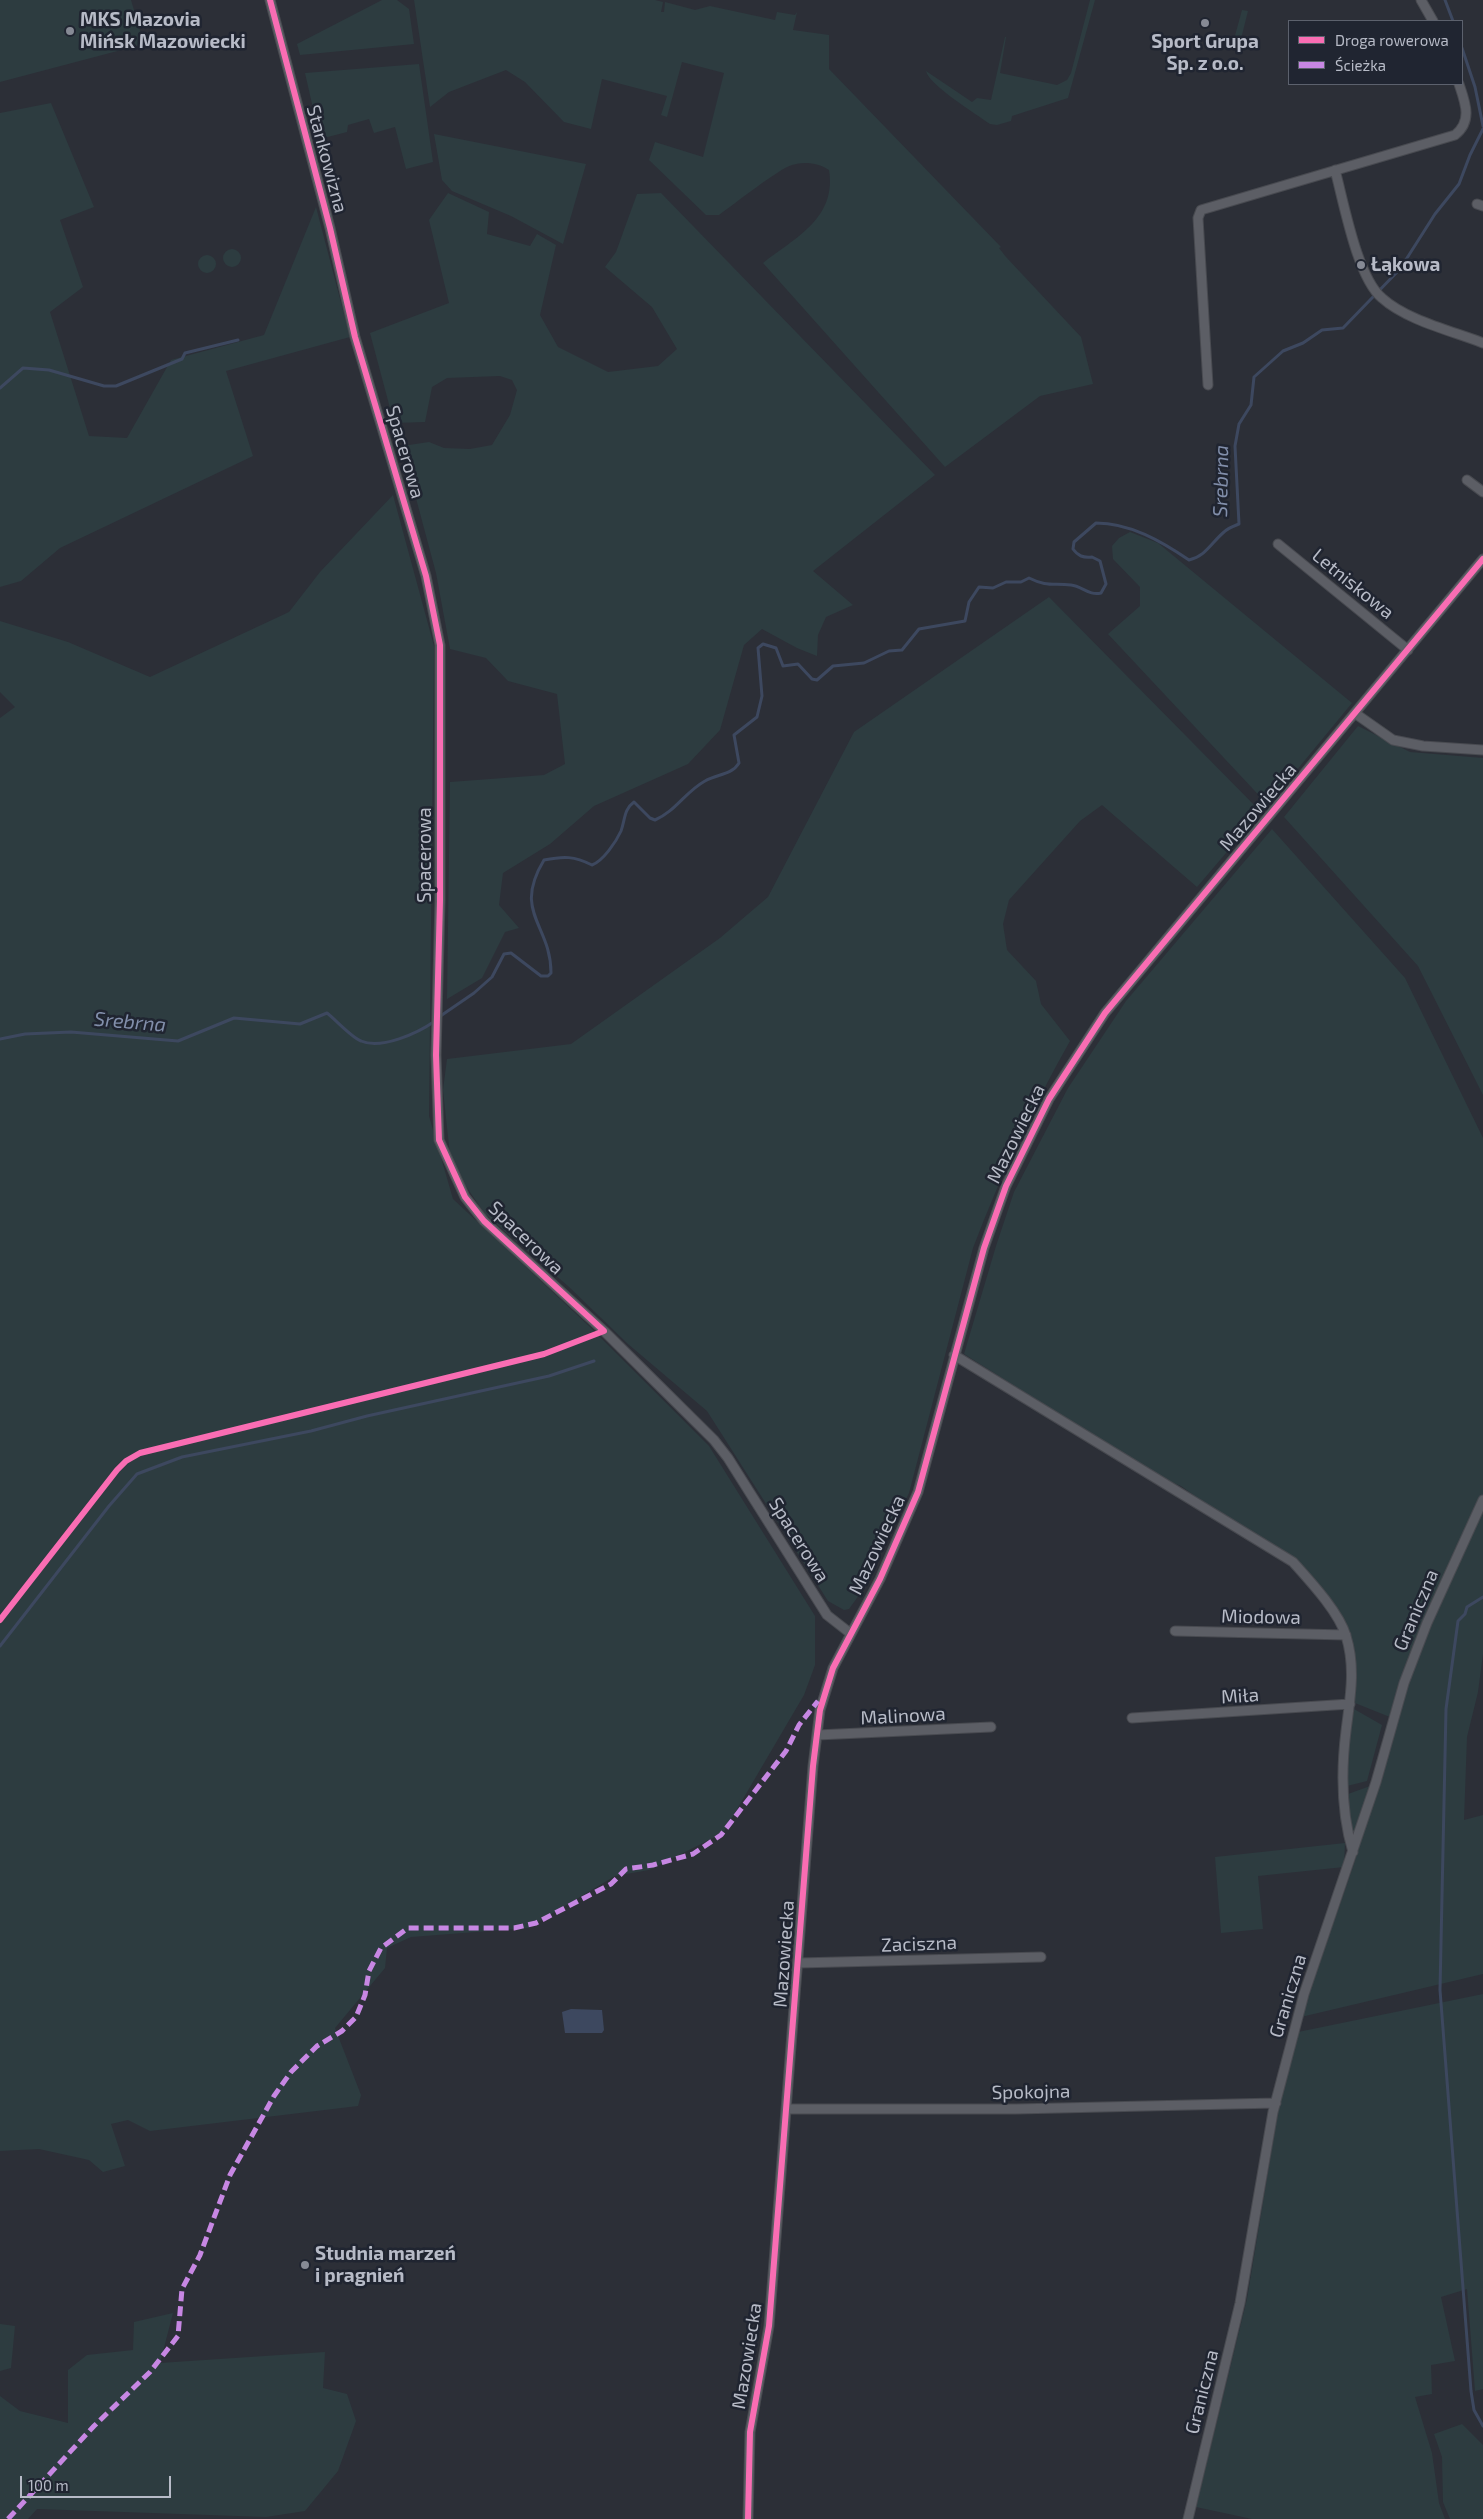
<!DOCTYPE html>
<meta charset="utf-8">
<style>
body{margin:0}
#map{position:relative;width:1483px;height:2519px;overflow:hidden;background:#2c2f37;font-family:"Exo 2",sans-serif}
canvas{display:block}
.legend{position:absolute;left:1288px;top:20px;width:175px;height:65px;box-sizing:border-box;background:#202531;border:1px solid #5c616d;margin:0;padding:6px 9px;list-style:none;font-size:15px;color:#b7bbc7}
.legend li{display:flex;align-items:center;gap:10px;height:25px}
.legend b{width:25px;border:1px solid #5c616d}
.scale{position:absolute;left:20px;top:2476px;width:151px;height:22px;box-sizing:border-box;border:2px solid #b7bbc7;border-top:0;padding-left:6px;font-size:15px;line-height:18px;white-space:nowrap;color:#b7bbc7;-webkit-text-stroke:4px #202531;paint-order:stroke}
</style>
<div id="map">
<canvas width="1483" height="2519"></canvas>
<ul class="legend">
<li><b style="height:6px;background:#f96db3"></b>Droga rowerowa</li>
<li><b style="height:6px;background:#c787e3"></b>Ścieżka</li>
</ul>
<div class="scale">100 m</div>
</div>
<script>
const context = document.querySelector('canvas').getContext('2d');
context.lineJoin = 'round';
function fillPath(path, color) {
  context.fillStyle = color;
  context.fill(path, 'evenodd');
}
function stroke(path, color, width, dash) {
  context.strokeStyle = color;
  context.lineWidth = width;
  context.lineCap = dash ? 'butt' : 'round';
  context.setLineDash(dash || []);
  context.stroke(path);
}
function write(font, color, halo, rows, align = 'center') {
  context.font = font + ' "Exo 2",sans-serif';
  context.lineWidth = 5;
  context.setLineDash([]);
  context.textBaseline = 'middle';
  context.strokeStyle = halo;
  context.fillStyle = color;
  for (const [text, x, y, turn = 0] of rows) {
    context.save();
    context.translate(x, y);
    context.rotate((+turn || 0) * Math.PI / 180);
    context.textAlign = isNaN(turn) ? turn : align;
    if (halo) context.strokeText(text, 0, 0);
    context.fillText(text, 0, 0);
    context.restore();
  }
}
const green = new Path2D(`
 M0,0H131L144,44L0,82Z
 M382,0H397L409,9L414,44L300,55L297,44Z
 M414,0H655L663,2L661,12H664L665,2L695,10L710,6L775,20L777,12L795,15L797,12L793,30L829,35V69L1001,247L999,248L1006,257L1081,337L1093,384L1040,396L945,467L763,263C795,238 837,218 829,170C819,163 804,161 792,165C780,168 733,205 719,215H706L649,160L655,142L703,157L724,73L682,62L667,117L661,115L667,96L602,79L591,129L564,122L525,82L506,70L449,92L430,107Z
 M1090,0H1095L1068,98L1012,116L1011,121L997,125L990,124C976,114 929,85 926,71L972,102L977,98L991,100L1005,37H1006L1000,73L1057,85L1067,80L1071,73Z
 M1242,10L1248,11L1242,35L1233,43Z
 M419,64L433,162L406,169L395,127L374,133L369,119L348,125L347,132L320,139L305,73Z
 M51,103L94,207L60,220L83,287L50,312L89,436L127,438L171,360L264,335L316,207L350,337L226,371L253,456L60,548L21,581L0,587V113Z
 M434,134L586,164L563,244L511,216L452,191L442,180Z
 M448,193L489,212L487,234L530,246L537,234L556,245L540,315L558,347L608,372L658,366L677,349L652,307L605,267L616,252L637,194L661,193L935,475L813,571L853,605L826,617L818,635L817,656L797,648L762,629L744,645L720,730L688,764L594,806L550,844L503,873L499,905L519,928L505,932L482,978L447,999L450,782L544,775L565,764L557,694L508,681L486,658L450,649L436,573L402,446L429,442L444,448L470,449L492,445L510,415L517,390L512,380L500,376L447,378L432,387L425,422L394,423L370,333L449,303L429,220Z
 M223 258a9 9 0 1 1 18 0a9 9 0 1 1-18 0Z
 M198 264a9 9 0 1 1 18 0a9 9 0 1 1-18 0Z
 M393,495L434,646L429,1116L453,1199L589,1326L709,1446L815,1616V1665L804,1695L723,1833L649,1870L615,1876L528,1928L411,1937L387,1948L385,1968L335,2028L361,2095L358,2106L150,2131L128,2120L111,2124L125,2166L103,2172L89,2160L39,2149L0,2151V718L15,707L0,692V621L68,642L150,677L289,612L320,572Z
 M1130,532L1158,543L1352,703L1268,805L1108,634L1140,606V587L1113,559L1112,546L1119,538Z
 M1049,597L1261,812L1197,887L1102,805L1080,821L1009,900L1003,924L1007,950L1036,981L1041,1004L1070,1041C1032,1108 1000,1177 973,1248L909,1493L862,1591L849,1609L844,1610L828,1601L707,1411L628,1344L568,1286L485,1214L463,1182L450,1155L443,1090L447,1059L571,1044L720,938L768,897L854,732Z
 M1358,726L1410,752L1483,758V1095L1418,966L1284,817Z
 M1272,829L1405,978L1483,1138V1495L1424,1623L1390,1717L1355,1703L1353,1647L1315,1582L1181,1486L1159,1477L964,1354L996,1246L1014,1192L1068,1088L1126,1001Z
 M1483,1509V1654L1478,1692L1467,1737L1464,1820L1483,1815V1974L1301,2017L1354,1864L1394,1725L1418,1657L1445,1592Z
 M1354,1709L1382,1725L1367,1781L1347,1786V1743Z
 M1373,1785L1355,1835L1350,1834L1348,1794Z
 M1345,1843L1344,1867L1258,1876L1263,1929L1221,1933L1215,1857Z
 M1483,1994V2389L1475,2391L1467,2289L1441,2297L1455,2361L1431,2365L1432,2394L1415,2397L1432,2453L1439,2503L1445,2519H1252L1196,2507L1247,2299L1279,2106L1298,2032Z
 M173,2313L160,2363L325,2352L323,2388L347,2394L356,2421L338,2471L305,2511L266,2517L37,2509L28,2519H0V2396L20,2411L68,2423V2370L87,2355L133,2350L134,2322Z
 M0,2324L15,2326L11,2368L0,2371Z
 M1462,2424L1483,2445V2519H1450L1443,2502L1442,2457L1434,2434Z`);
const water = new Path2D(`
 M571,2009L602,2010L604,2030L602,2033H565L562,2012Z`);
const stream = new Path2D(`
 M1445,0L1453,21
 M1462,48L1475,87L1483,126
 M0,388L23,368L49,370L104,386H116L182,359L185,353L238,340
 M439,1017L474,993L492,977L504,954L511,953L541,976H548L551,973C551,924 512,913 544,860C564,856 574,856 592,865C603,861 616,842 621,831C625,820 624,809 634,802L650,818L655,820C676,811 685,792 705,781C717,774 732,775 739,763L734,735L757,717L762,696L758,648L763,644L776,648L783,666L798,664L812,679L817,680L833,666L864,663L889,651L902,650L919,629L965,621L969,602L979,587L993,588L1006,582H1021L1029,578C1047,587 1053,583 1071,585C1082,586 1089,596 1101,593L1106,584L1100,561L1092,557C1083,558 1078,556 1073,549L1074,542L1096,523C1130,523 1161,541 1189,560C1206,556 1211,543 1224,532C1228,528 1234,526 1239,524L1235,446L1239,424L1251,405L1254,377L1283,351L1303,343L1322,330L1343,328L1400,269L1435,214L1459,184L1470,155L1483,129
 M0,1039L25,1034L71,1032L178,1041L234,1018L300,1024L327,1013C336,1020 351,1037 361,1041C381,1050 418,1033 435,1021
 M1483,1597L1467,1607L1465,1614L1458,1621L1446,1709L1440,1990L1471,2391L1474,2410L1483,2426
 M0,1646L109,1506L137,1474L182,1457L311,1431L367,1416L549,1376L594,1361`);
const street = new Path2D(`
 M270,0L330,228L355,337L426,576L440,645V901L436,1055L439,1140L465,1197L484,1221L604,1331L714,1440L728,1458L827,1615L850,1633
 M1421,0L1433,21
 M1335,170C1344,203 1357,277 1382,298C1406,320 1452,331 1483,343
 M1477,204L1483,206
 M1208,385L1198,218L1201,210L1455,135C1473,121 1465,102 1459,84
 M1467,480L1483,492
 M1278,544L1408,650
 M1356,714L1393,740L1423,746L1483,750
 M954,1355L1293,1562C1310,1581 1339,1612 1346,1636C1356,1668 1350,1698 1346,1731C1341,1771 1341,1812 1353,1852
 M1175,1631L1346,1635
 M1132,1718L1350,1704
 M817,1735L991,1727
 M798,1963L1041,1957
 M788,2109H1016L1276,2103
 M748,2519L750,2432L769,2326L813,1766L820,1710L833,1668L880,1579L918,1492L984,1248L1006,1186L1049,1099L1105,1013L1483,559
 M1188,2519L1240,2303L1273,2112L1304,1994L1376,1782L1404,1683L1427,1623L1483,1500`);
const quiet = new Path2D(`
 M8,2519L94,2426L150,2372L178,2336L182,2289L200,2255L230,2175L274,2096L291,2072L317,2046L342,2031L356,2017L365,1995L369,1971L381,1948L408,1928H514L536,1923L611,1884L626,1869L653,1865L693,1854L721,1835L786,1751L799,1725L818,1701`);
const cycleway = new Path2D(`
 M0,1620L117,1470L126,1461L140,1453L544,1354L604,1331L484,1221L465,1197L439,1140L436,1055L440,901V645L426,576L355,337L330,228L270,0
 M748,2519L750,2432L769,2326L813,1766L820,1710L833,1668L880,1579L918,1492L984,1248L1006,1186L1049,1099L1105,1013L1483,559`);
const markers = [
 [1205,23,5,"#868a95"],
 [70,31,5,"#868a95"],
 [1361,265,5,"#868a95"],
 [305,2265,5,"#868a95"]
];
const poiNames = [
 ["MKS Mazovia",80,20],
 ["Mińsk Mazowiecki",80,42],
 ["Sport Grupa",1205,42,"center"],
 ["Sp. z o.o.",1205,64,"center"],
 ["Łąkowa",1371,265],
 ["Studnia marzeń",315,2254],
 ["i pragnień",315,2276]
];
const streetNames = [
 ["Stankowizna",327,159,75],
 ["Spacerowa",405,452,74],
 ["Letniskowa",1353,584,39],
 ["Mazowiecka",1258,807,-50],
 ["Spacerowa",425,855,-90],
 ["Mazowiecka",1016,1134,-64],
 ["Spacerowa",526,1238,44],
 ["Spacerowa",799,1540,58],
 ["Mazowiecka",877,1545,-65],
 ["Graniczna",1416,1610,-67],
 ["Miodowa",1261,1617,1],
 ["Miła",1240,1696,-4],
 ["Malinowa",903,1716,-3],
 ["Zaciszna",919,1944,-2],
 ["Mazowiecka",784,1954,-86],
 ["Graniczna",1288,1996,-73],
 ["Spokojna",1031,2092,-1],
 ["Mazowiecka",747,2356,-81],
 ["Graniczna",1202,2392,-76]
];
const waterNames = [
 ["Srebrna",1221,481,-89],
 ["Srebrna",130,1022,5]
];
fillPath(green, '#2d3c40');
fillPath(water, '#3d485f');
stroke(stream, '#3d485f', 3);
stroke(street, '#484a50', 11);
stroke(street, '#5c5e65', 9);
stroke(quiet, '#c787e3', 5, [10, 5]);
stroke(cycleway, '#f96db3', 6);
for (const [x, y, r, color] of markers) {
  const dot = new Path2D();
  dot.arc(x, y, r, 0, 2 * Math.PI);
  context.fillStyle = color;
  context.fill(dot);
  stroke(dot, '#202531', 2);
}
write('bold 19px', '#b7bbc7', '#202531', poiNames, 'left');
write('19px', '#b7bbc7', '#202531', streetNames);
write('italic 20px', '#828fab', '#202531', waterNames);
</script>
